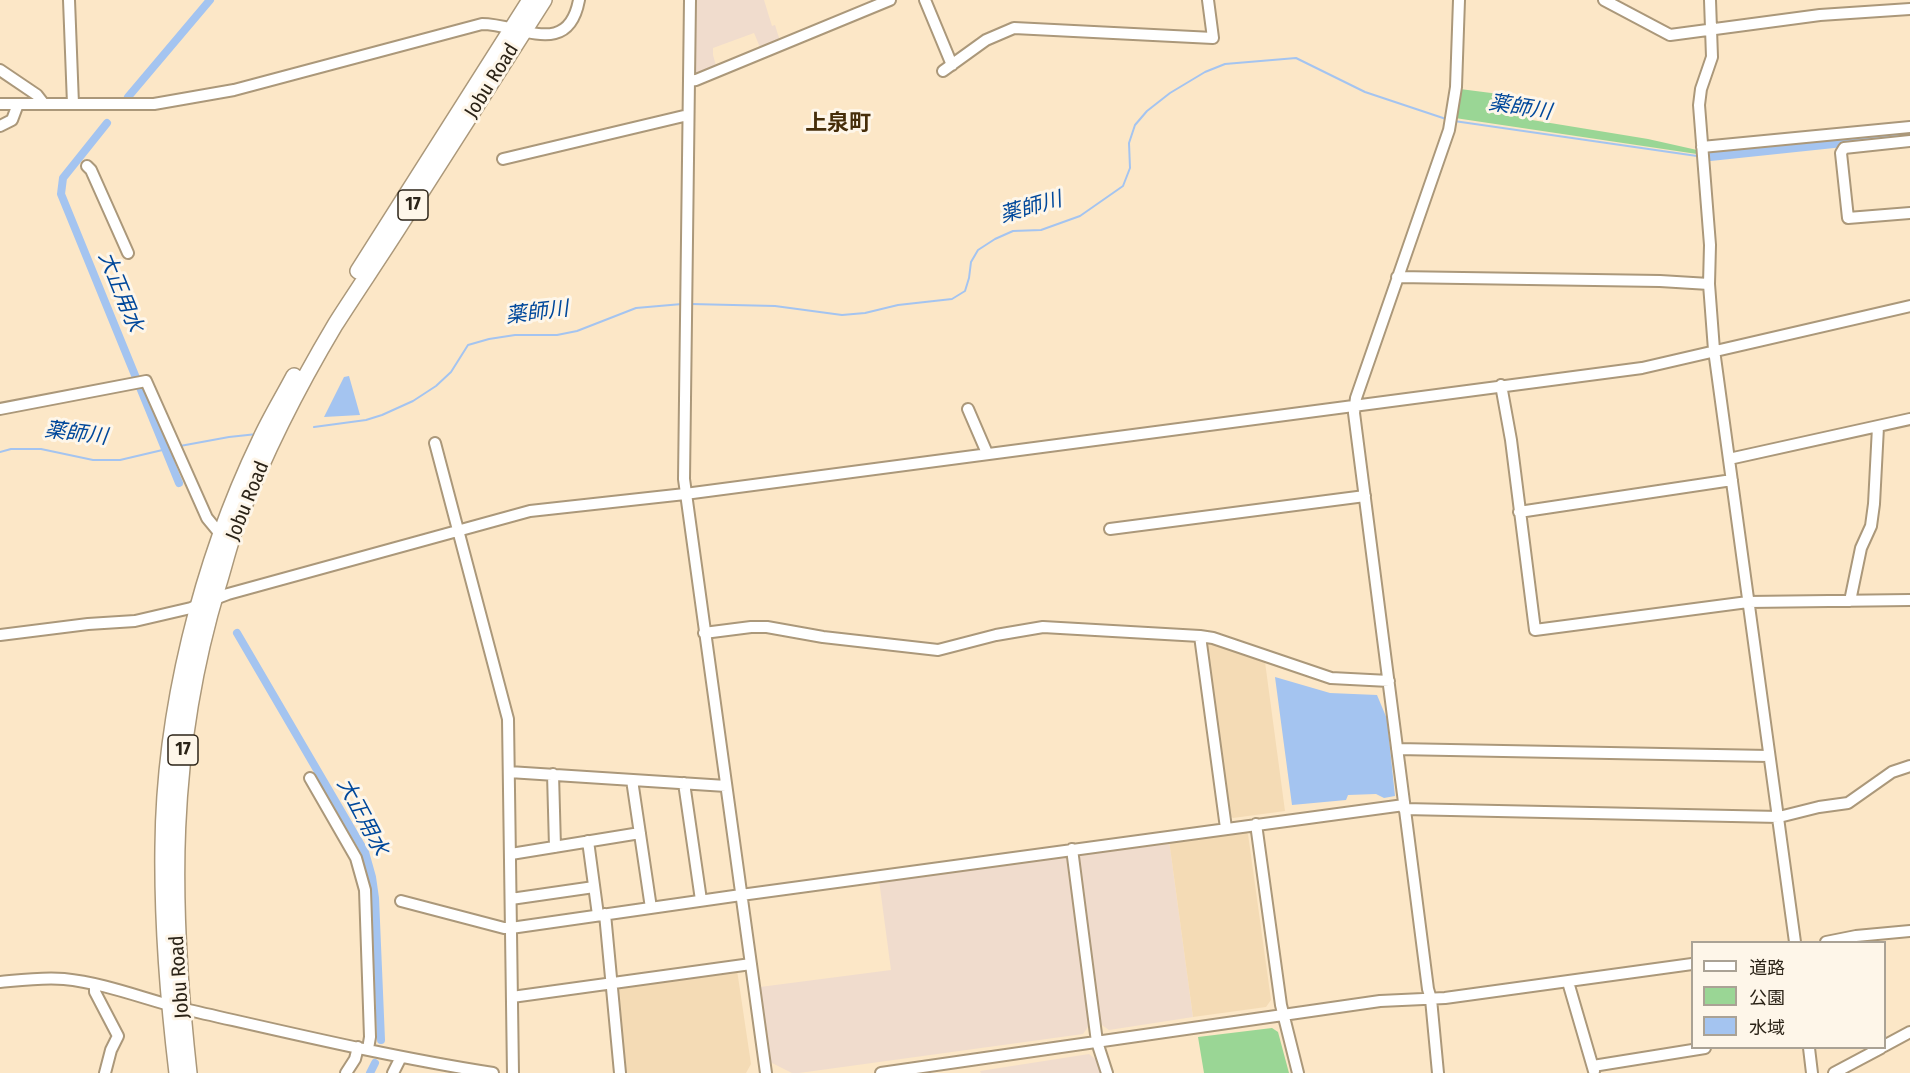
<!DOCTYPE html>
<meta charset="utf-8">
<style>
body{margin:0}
#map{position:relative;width:1910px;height:1073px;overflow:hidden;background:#fce7c7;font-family:"Fira Sans Condensed","Noto Sans JP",sans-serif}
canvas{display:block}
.legend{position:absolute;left:1691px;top:941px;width:195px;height:108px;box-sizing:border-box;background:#fef6e9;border:2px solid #aaa295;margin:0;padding:8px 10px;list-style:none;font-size:18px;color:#2b2317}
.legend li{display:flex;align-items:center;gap:12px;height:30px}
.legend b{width:30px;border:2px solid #aaa295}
</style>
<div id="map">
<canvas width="1910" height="1073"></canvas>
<ul class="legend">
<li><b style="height:8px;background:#fff"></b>道路</li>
<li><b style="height:16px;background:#9ad695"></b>公園</li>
<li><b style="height:16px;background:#a4c4f0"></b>水域</li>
</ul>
</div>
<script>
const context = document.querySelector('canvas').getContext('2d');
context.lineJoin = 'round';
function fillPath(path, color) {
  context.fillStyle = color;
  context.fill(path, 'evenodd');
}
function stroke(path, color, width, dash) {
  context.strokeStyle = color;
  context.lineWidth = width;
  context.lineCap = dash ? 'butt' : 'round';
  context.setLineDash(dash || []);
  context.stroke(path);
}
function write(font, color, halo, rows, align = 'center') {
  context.font = font + ' "Fira Sans Condensed","Noto Sans JP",sans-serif';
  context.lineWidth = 6;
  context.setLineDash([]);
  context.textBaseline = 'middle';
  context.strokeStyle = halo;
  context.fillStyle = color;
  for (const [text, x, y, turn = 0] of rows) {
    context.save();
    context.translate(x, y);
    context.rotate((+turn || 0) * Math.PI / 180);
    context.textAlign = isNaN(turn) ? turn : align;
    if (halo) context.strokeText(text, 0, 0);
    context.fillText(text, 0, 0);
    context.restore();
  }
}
const commercial = new Path2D(`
 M694,0H764L772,26L775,25L781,44L762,52L754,33L713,48V55L717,69L693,79Z
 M1169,840L1193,1017L1109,1030L1099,1023L1078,857L1081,852Z
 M1063,854L1068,858L1090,1024L1083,1034L799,1073H792L770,1062L760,987L891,970L879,880Z
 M1089,1054L1098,1061L1102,1073H981L980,1071Z`);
const built = new Path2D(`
 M1209,642L1265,662L1285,811L1233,818L1229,815L1205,646Z
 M1244,831L1248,834L1271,1000L1266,1007L1193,1017L1169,840Z
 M737,970L751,1064L746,1073H624L617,991L620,986Z`);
const green = new Path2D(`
 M1460,89L1499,94L1532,120L1648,139L1697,150V154L1455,118Z
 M1272,1028L1278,1032L1289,1073H1204L1198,1037Z`);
const water = new Path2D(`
 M349,376L360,415L324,417L344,377Z
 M1275,677L1330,693L1377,695L1387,719L1395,796L1384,798L1376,794L1348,795L1346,800L1292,805Z`);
const stream = new Path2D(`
 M1454,121L1697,156
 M691,304L775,306L842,315L865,313L898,305L952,299L965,291L969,278L971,262L978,250L995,239L1013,231L1041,230L1080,216L1123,186L1130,168L1129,143L1135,125L1147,111L1170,93L1205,72L1225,64L1296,58L1365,92L1446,119
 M314,427L366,420L382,415L413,401L436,386L451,372L468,345L489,339L515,335H557L577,331L636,308L682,304
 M180,446L229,437L257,434
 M0,452L11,449H41L93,460H120L171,448`);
const canal = new Path2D(`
 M128,97L210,0
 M107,123L63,178L61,194L179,483
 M237,633L365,852L372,877L375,898L381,1040
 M370,1073L375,1063`);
const river = new Path2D(`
 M1710,154L1910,133`);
const minor = new Path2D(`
 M69,0L73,104
 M690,0L684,479L766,1073
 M925,0L952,65
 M1604,0L1670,35L1820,15L1910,9
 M1710,0L1712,57L1701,89L1699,105L1710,245L1709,284L1714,350L1795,942
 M0,70L37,95L44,104
 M943,71L986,40L1014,28L1213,38L1208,0
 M689,81L696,80L890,0
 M0,104H154L234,90L482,24C520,24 568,59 579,0
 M0,126L12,120L18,104
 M1910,141L1844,148L1841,153L1848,218L1910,213
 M1702,147L1910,127
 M503,159L688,115
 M87,166L91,170L128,253
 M1397,277L1660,281L1709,284
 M1501,385L1511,440L1535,630L1748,602L1910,600
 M0,409L146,381L207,518L221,535
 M968,409L987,453
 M435,443L508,719L513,1073
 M1729,459L1910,419
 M1519,512L1732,480
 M1110,529L1365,496
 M1850,601L1861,548L1871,526L1874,504L1878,427
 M704,633L751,627H767L823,637L938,650L996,635L1043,627L1200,636L1213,638L1331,678L1389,681
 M0,635L88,624L135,621L191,608L228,594L530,511L685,494L1642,368L1910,306
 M1200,636L1226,828
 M1397,749L1769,756
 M509,772L726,786
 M553,774L555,847
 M310,778L356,858L365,890L370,1037L368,1049
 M632,780L651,908
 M684,783L701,900
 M1404,809L1779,817L1819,807L1848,803L1892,772L1910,766
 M1256,824L1281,1005L1298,1073
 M588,841L598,915
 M1072,849L1097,1042L1107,1073
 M511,854L640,833
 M511,899L594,887
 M401,901L504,928H511L741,895L1404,805
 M605,914L620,1073
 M1826,942L1856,936L1910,931
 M0,982C21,980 43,977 64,979C105,983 144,999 184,1009C286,1032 389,1057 493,1073
 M1568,982L1594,1071
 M95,985V992L118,1036L111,1050L105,1073
 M512,997L751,964
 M1884,1046L1910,1032
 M1809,1048L1812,1073
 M1593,1066L1705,1048
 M346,1073L355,1059L358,1047
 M393,1073L401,1057
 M881,1073L1380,1001L1445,998L1692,964
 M1438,1073L1431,999L1428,989L1354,413L1356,398L1449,130L1456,87L1459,0
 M1834,1073L1881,1048`);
const highway = new Path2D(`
 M358,271L530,0
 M177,1073C168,998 162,923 163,847C164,712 201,562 260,440C270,418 283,397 294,376
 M189,1073C170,902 168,752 218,586C225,564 230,540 239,519C265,452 298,387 335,325C356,292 378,260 399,227C448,151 496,75 544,0`);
const shields = [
 [413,205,30],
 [183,750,30]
];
const shieldNames = [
 ["17",413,205],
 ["17",183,750]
];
const streetNames = [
 ["Jobu Road",492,81,-58],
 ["Jobu Road",248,501,-68],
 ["Jobu Road",180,977,-94]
];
const waterNames = [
 ["薬師川",1520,108,9],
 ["薬師川",1031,208,-16],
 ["大正用水",120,292,68],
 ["薬師川",537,313,-7],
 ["薬師川",76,434,7],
 ["大正用水",362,817,62]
];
const quarterNames = [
 ["上泉町",838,124]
];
fillPath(commercial, '#f0dccd');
fillPath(built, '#f4dbb5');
fillPath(green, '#9ad695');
fillPath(water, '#a4c4f0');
stroke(stream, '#a4c4f0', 2);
stroke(canal, '#a4c4f0', 8);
stroke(river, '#a4c4f0', 14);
stroke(minor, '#ab987a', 14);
stroke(highway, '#ab987a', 18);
stroke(minor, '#fff', 10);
stroke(highway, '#fff', 15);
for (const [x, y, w] of shields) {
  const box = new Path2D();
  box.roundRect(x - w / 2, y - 15, w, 30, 4.5);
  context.fillStyle = '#fef6e9';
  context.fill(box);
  stroke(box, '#2b2317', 1.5);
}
write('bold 18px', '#2b2317', null, shieldNames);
write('20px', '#2b2317', '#fef6e9', streetNames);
write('italic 21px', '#00489b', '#fef6e9', waterNames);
write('bold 22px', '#462e0a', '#fef6e9', quarterNames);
</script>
